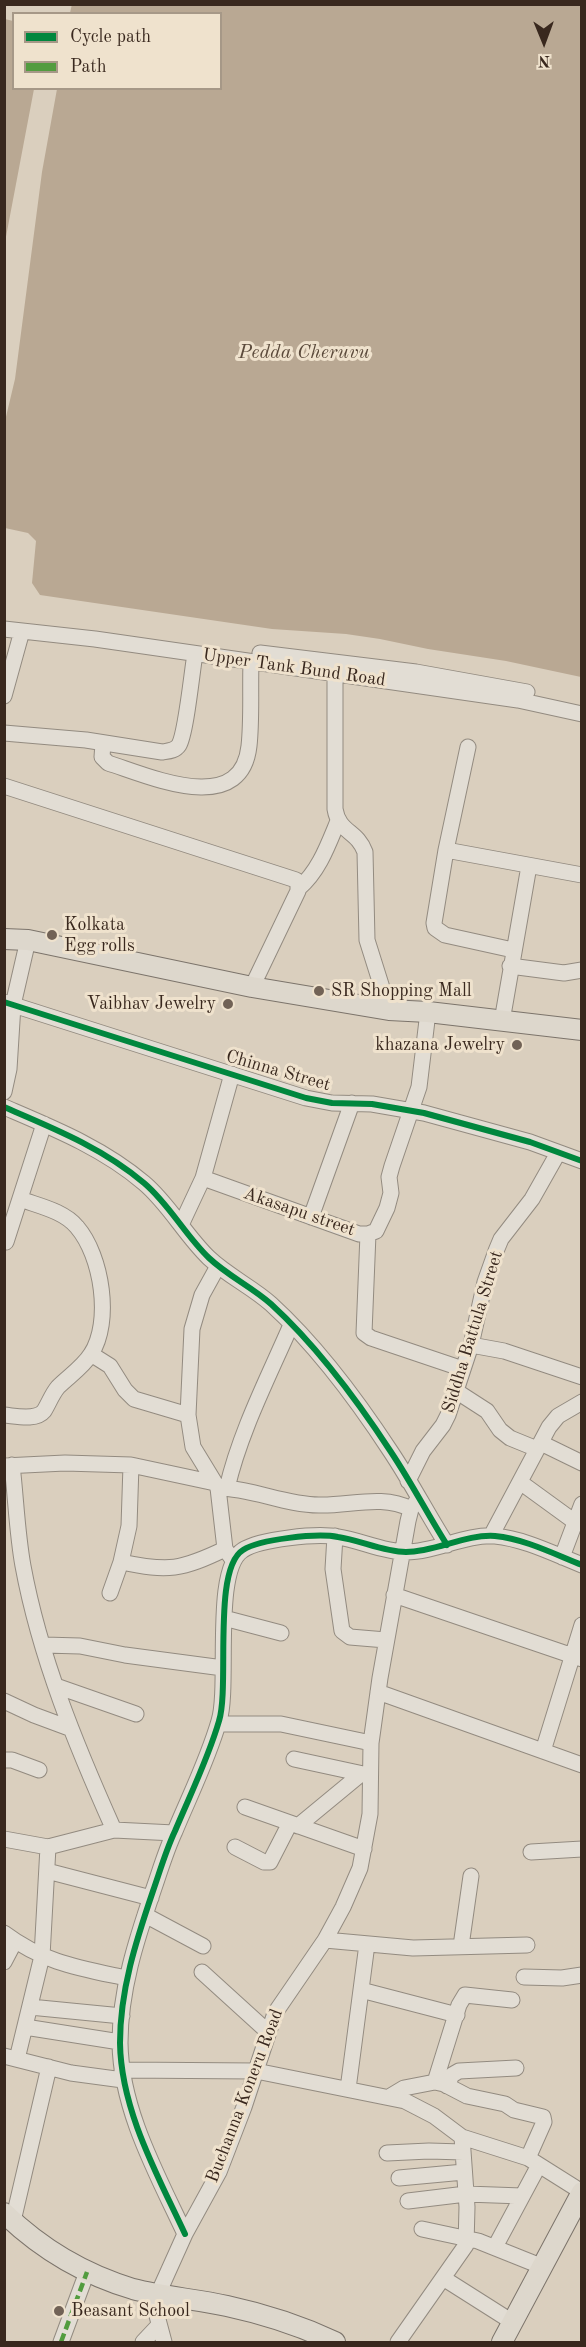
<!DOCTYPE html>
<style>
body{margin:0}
#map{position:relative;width:586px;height:2347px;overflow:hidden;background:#dacfbe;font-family:"Old Standard TT",serif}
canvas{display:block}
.frame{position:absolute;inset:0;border:6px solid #39281e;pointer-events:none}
.legend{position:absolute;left:12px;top:12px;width:210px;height:78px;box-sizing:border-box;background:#efe2cd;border:2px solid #a69887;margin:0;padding:8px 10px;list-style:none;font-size:18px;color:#39281e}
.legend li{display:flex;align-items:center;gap:12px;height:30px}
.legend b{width:30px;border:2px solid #a69887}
.north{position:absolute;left:514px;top:12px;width:60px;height:60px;-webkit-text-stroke:4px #efe2cd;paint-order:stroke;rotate:179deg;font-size:16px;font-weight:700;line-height:24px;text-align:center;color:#39281e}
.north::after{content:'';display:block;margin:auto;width:21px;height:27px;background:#39281e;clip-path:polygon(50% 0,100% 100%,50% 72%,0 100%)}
</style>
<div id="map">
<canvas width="586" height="2347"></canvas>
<div class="frame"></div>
<ul class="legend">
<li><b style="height:8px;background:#00873e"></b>Cycle path</li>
<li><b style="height:8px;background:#529c3f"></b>Path</li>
</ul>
<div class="north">N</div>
</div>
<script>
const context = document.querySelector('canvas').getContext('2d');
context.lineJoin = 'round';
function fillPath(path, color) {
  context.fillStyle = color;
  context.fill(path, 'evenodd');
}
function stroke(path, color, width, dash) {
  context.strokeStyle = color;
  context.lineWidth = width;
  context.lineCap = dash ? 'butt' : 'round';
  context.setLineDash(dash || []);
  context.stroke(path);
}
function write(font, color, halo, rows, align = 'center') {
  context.font = font + ' "Old Standard TT",serif';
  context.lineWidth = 6;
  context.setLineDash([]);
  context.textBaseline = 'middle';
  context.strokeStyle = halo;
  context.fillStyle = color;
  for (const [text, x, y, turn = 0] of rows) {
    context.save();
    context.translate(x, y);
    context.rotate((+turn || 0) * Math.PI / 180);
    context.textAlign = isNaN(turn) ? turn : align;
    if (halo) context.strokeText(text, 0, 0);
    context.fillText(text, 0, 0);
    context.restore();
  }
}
const water = new Path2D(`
 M72,4L581,5V677L506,661L428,649L380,639L346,634L272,629L40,595L32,583L36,541L28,533L5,528V421L15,379L42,172L57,89L220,88V14L70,13Z
 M5,19L13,21L14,88L34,89L5,242Z`);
const minor = new Path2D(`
 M4,629L95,639L518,700L582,714
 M260,653L416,672L527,692
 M335,674V809C339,833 357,830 365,852L367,940L389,1010
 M4,696L22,631
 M4,733L86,740L162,752C168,751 175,751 179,745C186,733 192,671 195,654
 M103,743L102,757L108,763C149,776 241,818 249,746C252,718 250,689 251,662
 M468,747L446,850L434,923L435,928L445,935L513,950
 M4,786L296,880L298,884V891L252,987
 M446,850L582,875
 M299,888C319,871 328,845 338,821
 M510,966L564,973L582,970
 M4,1002L306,1098L332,1103L372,1104L424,1113L530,1142L582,1161
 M502,1021L529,866
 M4,1092L9,1069L13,1005L28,940
 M4,1107C53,1128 103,1148 144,1183C169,1204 185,1235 209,1258C228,1276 252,1287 271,1304C317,1346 357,1400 391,1452C411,1482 428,1515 447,1545
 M203,1178L359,1234H368L376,1231L387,1208L391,1193L389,1177L392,1166L419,1087L428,1012
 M311,1217L352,1103
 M181,1225L203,1178L232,1074
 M368,1234L364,1333L371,1338L463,1369
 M6,1242L44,1124
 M218,1266L202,1295L192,1329L188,1415L193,1447L218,1488L225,1549L233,1560
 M471,1345L504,1351L582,1377
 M91,1354L110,1366L125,1390L134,1399L188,1415
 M456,1391L487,1411L500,1430L510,1438L537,1449
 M4,1415C16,1416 36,1421 44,1411C49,1403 52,1394 58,1387C69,1376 83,1367 91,1354C112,1322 102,1256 77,1227C64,1211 39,1206 20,1199
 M541,1443L582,1463
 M12,1465C16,1499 17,1533 23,1566C40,1658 76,1745 114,1830
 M4,1466L65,1463L131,1465L215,1483
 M408,1481L423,1451L443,1425L448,1415L471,1345L485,1282L496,1251L501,1239L532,1199L558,1153
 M520,1482L575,1522
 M218,1488C252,1488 285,1505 319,1505C350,1506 382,1494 411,1509
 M227,1488C240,1432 268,1378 291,1325
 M335,1536L333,1569L342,1631L350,1637L386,1640
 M491,1536L549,1427L558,1416L582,1402
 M562,1557L582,1504
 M121,1562C169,1572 181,1570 225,1549
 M110,1593L121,1562L129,1526L131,1465
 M394,1595L582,1659
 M224,1618L281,1633
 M44,1645L80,1646L125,1655L223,1668
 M56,1686L136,1714
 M378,1692L582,1765
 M4,1701L34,1715L69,1728
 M219,1724H281L371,1743
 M543,1751L582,1625
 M294,1759L368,1775
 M4,1760H12L39,1770
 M245,1807L364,1849
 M298,1826L361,1774
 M4,1839L48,1847L114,1830L174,1833
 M235,1847L264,1862H270L290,1823
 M531,1852L582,1849
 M47,1871L151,1898
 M145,1915L203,1946
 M4,1933C44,1963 79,1968 126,1978
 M325,1940L413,1948L527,1945
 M461,1946L471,1876
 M4,1962L15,1941
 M202,1972L268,2032
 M524,1977L562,1978L582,1975
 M361,1990L457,2015
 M30,2007L122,2016
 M25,2027L120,2042
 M4,2056L71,2073L123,2080
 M17,2059L42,1956L48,1847
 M122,2070L256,2071L405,2101L434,2116L462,2137L528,2158L582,2192
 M435,2082L459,2005L465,1995L512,2000
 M447,2086L452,2075L459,2071L516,2068
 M348,2089L367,1944
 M389,2097L404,2088L435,2082L444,2084L467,2096L505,2104L514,2110L543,2117L544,2122L528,2158
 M387,2153L429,2151L463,2152
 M399,2178L464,2172
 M408,2201L466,2194L522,2196
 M13,2221L49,2067
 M422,2229L478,2241L543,2267
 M185,2234C157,2174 121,2110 120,2043C120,1990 136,1941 153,1891C160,1871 166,1850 175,1831C190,1795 208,1759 219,1721C230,1686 212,1569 243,1550C260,1539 317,1533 338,1537C360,1540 383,1552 406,1552C436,1552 465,1534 495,1536C525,1539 554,1554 582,1565
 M495,2247L539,2165
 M443,2278L514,2323
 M61,2342L87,2272
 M143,2342L159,2325
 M164,2342L156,2312L158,2294L185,2234L219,2172L244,2107L275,2013L325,1940L343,1907L360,1868L370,1814L371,1743L380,1678L408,1521L411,1509L418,1499
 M398,2342L466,2245L467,2207L462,2137`);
const major = new Path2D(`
 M4,939L28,940L252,987L389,1010L428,1012L582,1030
 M4,2213C41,2249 83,2274 133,2289C164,2297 196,2299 227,2306C264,2314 301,2326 335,2342
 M502,2342L582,2192`);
const quiet = new Path2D(`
 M61,2342L87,2272`);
const cycleway = new Path2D(`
 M4,1002L306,1098L332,1103L372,1104L424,1113L530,1142L582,1161
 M4,1107C53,1128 103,1148 144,1183C169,1204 185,1235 209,1258C228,1276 252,1287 271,1304C317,1346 357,1400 391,1452C411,1482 428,1515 447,1545
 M185,2234C157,2174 121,2110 120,2043C120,1990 136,1941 153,1891C160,1871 166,1850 175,1831C190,1795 208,1759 219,1721C230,1686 212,1569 243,1550C260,1539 317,1533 338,1537C360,1540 383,1552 406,1552C436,1552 465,1534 495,1536C525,1539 554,1554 582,1565`);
const markers = [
 [52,935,6,"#716256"],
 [319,991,6,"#716256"],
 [228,1004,6,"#716256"],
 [517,1045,6,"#716256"],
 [59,2311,6,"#716256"]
];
const streetNames = [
 ["Upper Tank Bund Road",294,668,8],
 ["Chinna Street",278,1071,16],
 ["Akasapu street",299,1212,19],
 ["Siddha Battula Street",473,1332,-73],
 ["Buchanna Koneru Road",245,2096,-69]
];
const poiNames = [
 ["Kolkata",64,925],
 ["Egg rolls",64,946],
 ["SR Shopping Mall",331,991],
 ["Vaibhav Jewelry",216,1004,"right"],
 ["khazana Jewelry",505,1045,"right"],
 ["Beasant School",71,2311]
];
const waterNames = [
 ["Pedda Cheruvu",304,353]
];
fillPath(water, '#b9a893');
stroke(minor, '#938b80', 17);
stroke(major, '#7c746b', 22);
stroke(minor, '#e2ddd4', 15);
stroke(major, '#ddd7cc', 20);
stroke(quiet, '#529c3f', 4.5, [9, 4.5]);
stroke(cycleway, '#00873e', 6);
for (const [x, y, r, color] of markers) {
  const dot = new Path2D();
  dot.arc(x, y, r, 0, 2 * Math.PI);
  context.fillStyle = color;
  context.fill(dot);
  stroke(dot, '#efe2cd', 2);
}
write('18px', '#39281e', '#efe2cd', streetNames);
write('18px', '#39281e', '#efe2cd', poiNames, 'left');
write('italic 20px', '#5b4a3b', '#efe2cd', waterNames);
</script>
